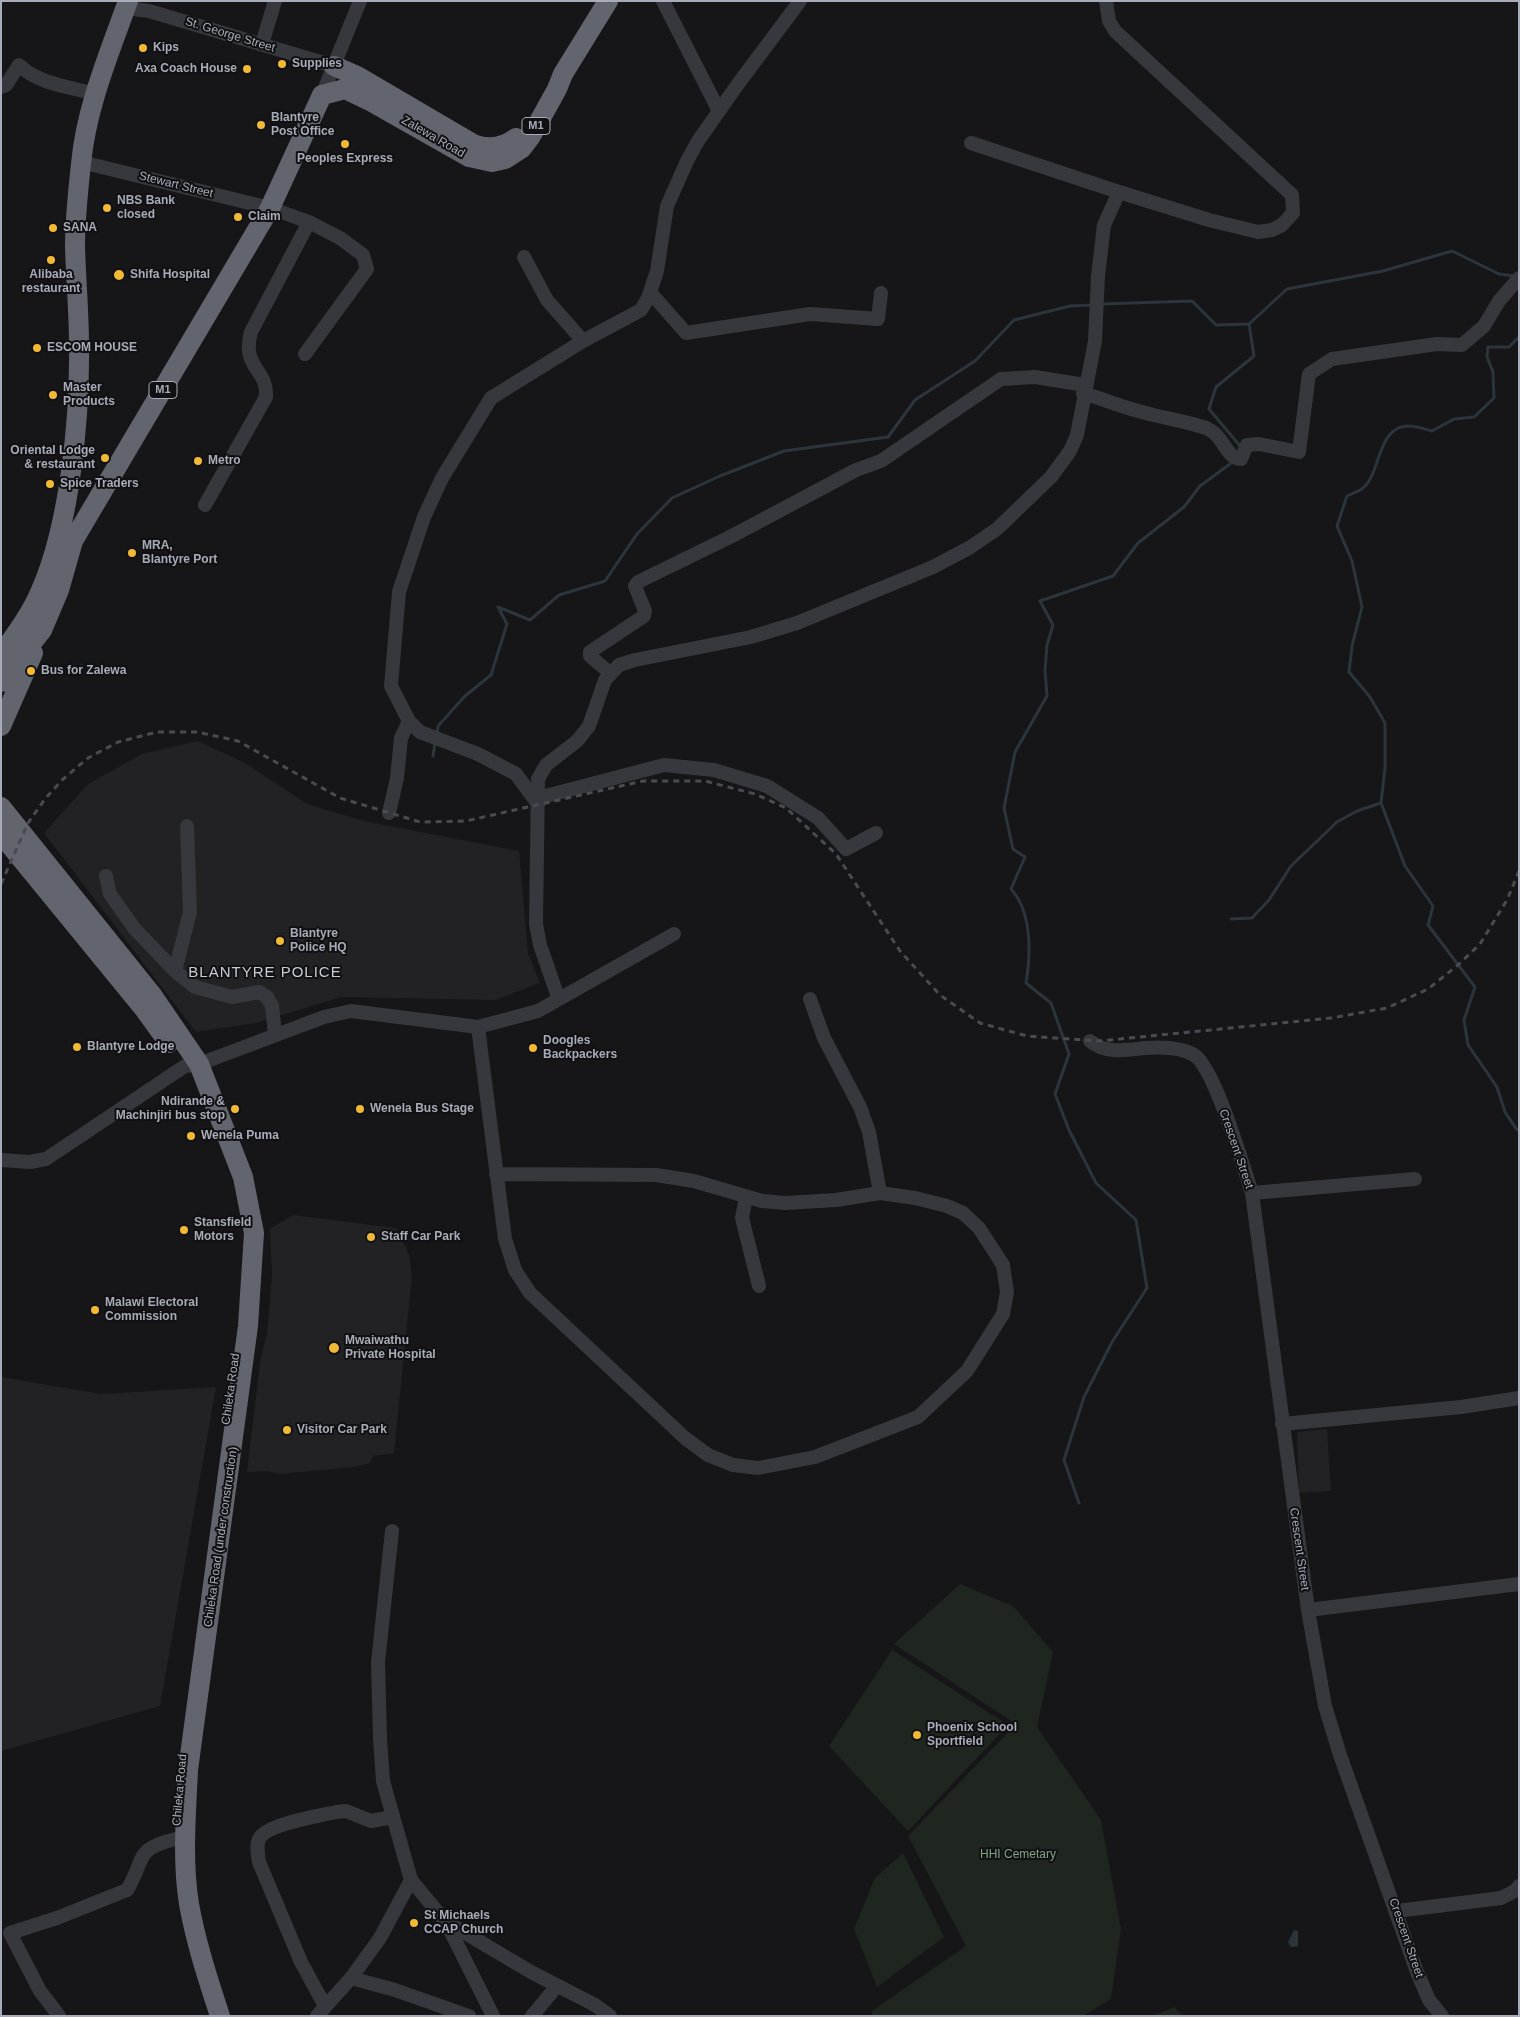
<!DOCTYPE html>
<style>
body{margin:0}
#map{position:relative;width:1520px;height:2017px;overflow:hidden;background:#161618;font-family:Arial,sans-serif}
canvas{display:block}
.frame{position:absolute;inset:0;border:2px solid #a8acb8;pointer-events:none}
</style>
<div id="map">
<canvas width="1520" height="2017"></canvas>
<div class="frame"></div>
</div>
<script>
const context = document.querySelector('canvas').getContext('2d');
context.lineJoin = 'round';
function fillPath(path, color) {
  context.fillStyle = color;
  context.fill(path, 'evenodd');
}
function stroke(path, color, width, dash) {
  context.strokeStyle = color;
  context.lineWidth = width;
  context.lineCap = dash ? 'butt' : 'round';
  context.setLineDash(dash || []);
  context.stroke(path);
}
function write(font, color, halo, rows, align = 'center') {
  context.font = font + ' Arial,sans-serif';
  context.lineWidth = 4;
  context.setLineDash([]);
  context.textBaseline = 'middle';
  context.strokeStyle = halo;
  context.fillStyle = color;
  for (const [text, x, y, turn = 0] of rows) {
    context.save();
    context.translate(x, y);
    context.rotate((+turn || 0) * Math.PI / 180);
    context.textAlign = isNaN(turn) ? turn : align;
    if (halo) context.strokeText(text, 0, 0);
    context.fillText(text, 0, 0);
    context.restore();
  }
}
const built = new Path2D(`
 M198,741L245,763L307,804L364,821L519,851L528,953L540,983L495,1000L341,997L256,1023L196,1032L44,833L88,784L142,754Z
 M293,1215L396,1228L409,1255L412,1276L394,1453L373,1456L370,1463L354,1467L279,1474L267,1471L247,1472L260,1362L267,1334L272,1274L270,1229Z
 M1,1377L101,1394L216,1387L160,1706L1,1751Z
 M1327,1429L1331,1491L1299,1493L1297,1432Z`);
const green = new Path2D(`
 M960,1584L1013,1606L1053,1652L1037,1727L1101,1820L1121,1929L1111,1999L1083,2016H872V2011L966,1946L908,1836L1016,1724L894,1644Z
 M892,1650L1008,1725L908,1831L829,1746Z
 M903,1853L944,1937L877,1987L854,1929L875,1878Z
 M1174,2007L1184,2016H1152Z`);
const water = new Path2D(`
 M1294,1930L1298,1931V1946L1291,1947L1288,1942Z`);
const stream = new Path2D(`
 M1102,304L1192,301L1216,325L1249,324L1287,289L1383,271L1452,251L1499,274L1514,276
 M1241,447L1209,409L1216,387L1254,356L1249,324
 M437,734L438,726L465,696L491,675L507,624L498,607L530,620L559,595L605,581L637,534L672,498L720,476L784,451L888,437L915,400L975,361L1014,320L1070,306L1093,305
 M433,756L435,742
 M1231,919L1252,918L1269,900L1291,866L1337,822L1357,811L1381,803
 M1517,1130L1505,1112L1497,1087L1468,1045L1464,1020L1475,987L1428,925L1433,906L1405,866L1381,803L1385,768V723L1370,697L1349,672L1352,646L1362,607L1352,561L1337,526L1347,496C1355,492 1364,490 1369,481C1380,464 1381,425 1409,426C1416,426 1425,429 1432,431L1454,419L1474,417L1494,398L1493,372L1487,357L1488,347H1509L1519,337
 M1079,1503L1064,1460L1084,1397L1112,1342L1147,1288L1136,1220L1096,1183L1069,1130L1055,1094L1069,1054L1051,1003L1026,983C1031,953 1032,912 1011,889L1025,857L1013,849L1004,808L1015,752L1047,696L1045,671L1047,645L1053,625L1040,601L1113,576L1138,543L1184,507L1200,486L1234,461`);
const minor = new Path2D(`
 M663,1L719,111
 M126,8L149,11L334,66
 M262,44L275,1
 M1,87L6,85L19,65C38,84 70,87 96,94
 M322,95L360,1
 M971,143L1119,192L1209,220L1258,232L1272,230L1282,225L1293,213L1292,195L1115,31L1109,21L1106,1
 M81,162L270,208L309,222L340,238L363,255L367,269L305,354
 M524,257L547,300L583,341L491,398L442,478L424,517L399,592L391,686L409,721L420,732L478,754L516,774L538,804
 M650,292L686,333L810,314L878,319L881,293
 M583,341L641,310L648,298L657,271L667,206L687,161L698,141L738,84L800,1
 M1083,393C1103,399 1122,407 1142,412C1163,418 1185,421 1206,428C1224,435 1226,459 1241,459L1247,445L1259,444L1299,452L1309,374L1332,359L1437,344L1462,345L1484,326L1499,301L1519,278
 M205,505L266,397C268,368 241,369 251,332L309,222
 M610,673L590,656V652L644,616L645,611L635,586L638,582L732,536L856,470L881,461L1001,379L1035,377L1085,385
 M538,798L664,765L714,770L767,786L818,818L846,849L876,833
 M389,813L397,778L401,738L409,721
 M106,876L110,894L134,928L175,971L195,987L232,997L259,992L267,997L272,1006L275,1034
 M175,971L190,912L187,826
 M558,997L540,945L536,924L538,779L546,765L577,741L589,726L605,680L619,665L635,660L751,637L797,623L933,567L969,548L997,529L1051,477L1070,451L1077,435L1095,341L1098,276L1104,225L1119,192
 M810,999L824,1038L860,1107L869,1132L880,1193
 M478,1027L505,1239L515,1270L530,1293L685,1438L708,1455L733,1465L758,1468L815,1457L918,1417L967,1371L1003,1314L1007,1292L1003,1265L979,1228L963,1213L947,1206L915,1198L880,1193L836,1200L785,1203L762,1201L694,1181L656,1175L496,1174
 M1090,1041C1105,1054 1126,1050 1145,1048C1159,1047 1181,1047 1194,1055C1215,1068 1243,1166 1252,1193L1308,1610L1325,1706L1340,1755L1417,1972L1429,2000L1442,2016
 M1,1160L30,1162L46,1159L185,1066L199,1064L324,1017L351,1011L478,1027L538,1011L674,934
 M1252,1193L1415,1179
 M746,1197L742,1218L759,1286
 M1282,1424L1461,1407L1519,1398
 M392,1531L378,1662L380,1738L383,1781L411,1880L445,1921L531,1972L595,2005L610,2016
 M1308,1610L1519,1584
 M1397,1911L1501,1898L1515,1891L1519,1886
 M446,1922L493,2016
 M351,1978L395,1990L469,2016
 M325,2006L301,1962L259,1862C258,1854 256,1846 259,1839C266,1824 319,1816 336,1812L346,1811L371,1821L393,1817
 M59,2016L40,1991L10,1933L57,1918L127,1890C146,1859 133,1849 176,1839
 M317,2016L351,1978L380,1938L411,1880
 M532,2016L557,1986`);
const highway = new Path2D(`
 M334,66L357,76L473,144C489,150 503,148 516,138
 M1,655C16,634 31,614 41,590C70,524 80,417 79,345C79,313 76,280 75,247C75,220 78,191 81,164C86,108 109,54 128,1
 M1,682L42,630L59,590L73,541L270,208L322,95L345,89L372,102L469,157L492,162L505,159L522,148L531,136L557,89L563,74L608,1
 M1,726L33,653
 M1,807L152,995L199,1064L243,1177L254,1233L248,1326L188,1770C186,1815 182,1860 189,1904C196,1943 208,1979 220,2016
 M1,834L145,1010L169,1043`);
const rail = new Path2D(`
 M1,884L28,823L45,799L62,780L88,758L118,742L157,732H197L238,741L340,798L420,822L466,821L643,781H705L755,794L786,808L836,854L900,951L940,995L980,1023L1027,1036L1100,1041L1331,1018L1387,1008L1428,989L1458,965L1480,944L1507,900L1519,871`);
const markers = [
 [143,48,5,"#f2ba34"],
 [282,64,5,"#f2ba34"],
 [247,69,5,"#f2ba34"],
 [261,125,5,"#f2ba34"],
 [345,144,5,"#f2ba34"],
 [107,208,5,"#f2ba34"],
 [238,217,5,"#f2ba34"],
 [53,228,5,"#f2ba34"],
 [51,260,5,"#f2ba34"],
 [119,275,6,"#f2ba34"],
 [37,348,5,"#f2ba34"],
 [53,395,5,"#f2ba34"],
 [105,458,5,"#f2ba34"],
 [198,461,5,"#f2ba34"],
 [50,484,5,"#f2ba34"],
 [132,553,5,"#f2ba34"],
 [31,671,5,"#f2ba34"],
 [280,941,5,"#f2ba34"],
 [77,1047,5,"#f2ba34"],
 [533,1048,5,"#f2ba34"],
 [235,1109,5,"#f2ba34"],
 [360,1109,5,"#f2ba34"],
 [191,1136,5,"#f2ba34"],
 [184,1230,5,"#f2ba34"],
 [371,1237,5,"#f2ba34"],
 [95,1310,5,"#f2ba34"],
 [334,1348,6,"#f2ba34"],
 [287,1430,5,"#f2ba34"],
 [917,1735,5,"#f2ba34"],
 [414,1923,5,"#f2ba34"]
];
const shields = [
 [536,126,28],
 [163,390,28]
];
const shieldNames = [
 ["M1",536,126],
 ["M1",163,390]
];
const streetNames = [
 ["St. George Street",230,35,17],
 ["Zalewa Road",433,137,30],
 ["Stewart Street",176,185,14],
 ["Crescent Street",1236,1149,71],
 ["Chileka Road",231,1389,-82],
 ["Chileka Road (under construction)",221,1537,-82],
 ["Crescent Street",1299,1549,82],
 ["Chileka Road",180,1790,-85],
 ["Crescent Street",1406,1938,71]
];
const poiNames = [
 ["Kips",153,48],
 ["Supplies",292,64],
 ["Axa Coach House",237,69,"right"],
 ["Blantyre",271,118],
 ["Post Office",271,132],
 ["Peoples Express",345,159,"center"],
 ["NBS Bank",117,201],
 ["closed",117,215],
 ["Claim",248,217],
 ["SANA",63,228],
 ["Alibaba",51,275,"center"],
 ["restaurant",51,289,"center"],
 ["Shifa Hospital",130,275],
 ["ESCOM HOUSE",47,348],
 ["Master",63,388],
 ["Products",63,402],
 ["Oriental Lodge",95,451,"right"],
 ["& restaurant",95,465,"right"],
 ["Metro",208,461],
 ["Spice Traders",60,484],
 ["MRA,",142,546],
 ["Blantyre Port",142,560],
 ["Bus for Zalewa",41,671],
 ["Blantyre",290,934],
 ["Police HQ",290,948],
 ["Doogles",543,1041],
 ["Backpackers",543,1055],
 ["Blantyre Lodge",87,1047],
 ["Ndirande &",225,1102,"right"],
 ["Machinjiri bus stop",225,1116,"right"],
 ["Wenela Bus Stage",370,1109],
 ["Wenela Puma",201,1136],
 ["Stansfield",194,1223],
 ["Motors",194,1237],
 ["Staff Car Park",381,1237],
 ["Malawi Electoral",105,1303],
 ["Commission",105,1317],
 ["Mwaiwathu",345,1341],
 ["Private Hospital",345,1355],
 ["Visitor Car Park",297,1430],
 ["Phoenix School",927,1728],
 ["Sportfield",927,1742],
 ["St Michaels",424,1916],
 ["CCAP Church",424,1930]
];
const parkNames = [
 ["HHI Cemetary",1018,1855]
];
const quarterNames = [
 ["BLANTYRE POLICE",265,973]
];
fillPath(built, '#222225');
fillPath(green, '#1e261f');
fillPath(water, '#2c343c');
stroke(stream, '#2c343c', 3);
stroke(minor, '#37383d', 14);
stroke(highway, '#63656e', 20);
stroke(rail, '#4a4b52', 3, [6, 5]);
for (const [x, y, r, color] of markers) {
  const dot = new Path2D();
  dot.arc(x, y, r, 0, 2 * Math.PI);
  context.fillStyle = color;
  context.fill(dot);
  stroke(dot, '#111113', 2);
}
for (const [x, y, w] of shields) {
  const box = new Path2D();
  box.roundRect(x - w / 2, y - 8.5, w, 17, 4);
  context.fillStyle = '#111113';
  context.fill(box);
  stroke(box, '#a8acb8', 1);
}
write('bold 11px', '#a8acb8', null, shieldNames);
write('12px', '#a8acb8', '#111113', streetNames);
write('bold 12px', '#a8acb8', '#111113', poiNames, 'left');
write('12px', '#7fa383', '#111113', parkNames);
context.letterSpacing = '1px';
write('15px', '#c9cbd4', '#111113', quarterNames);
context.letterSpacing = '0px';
</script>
